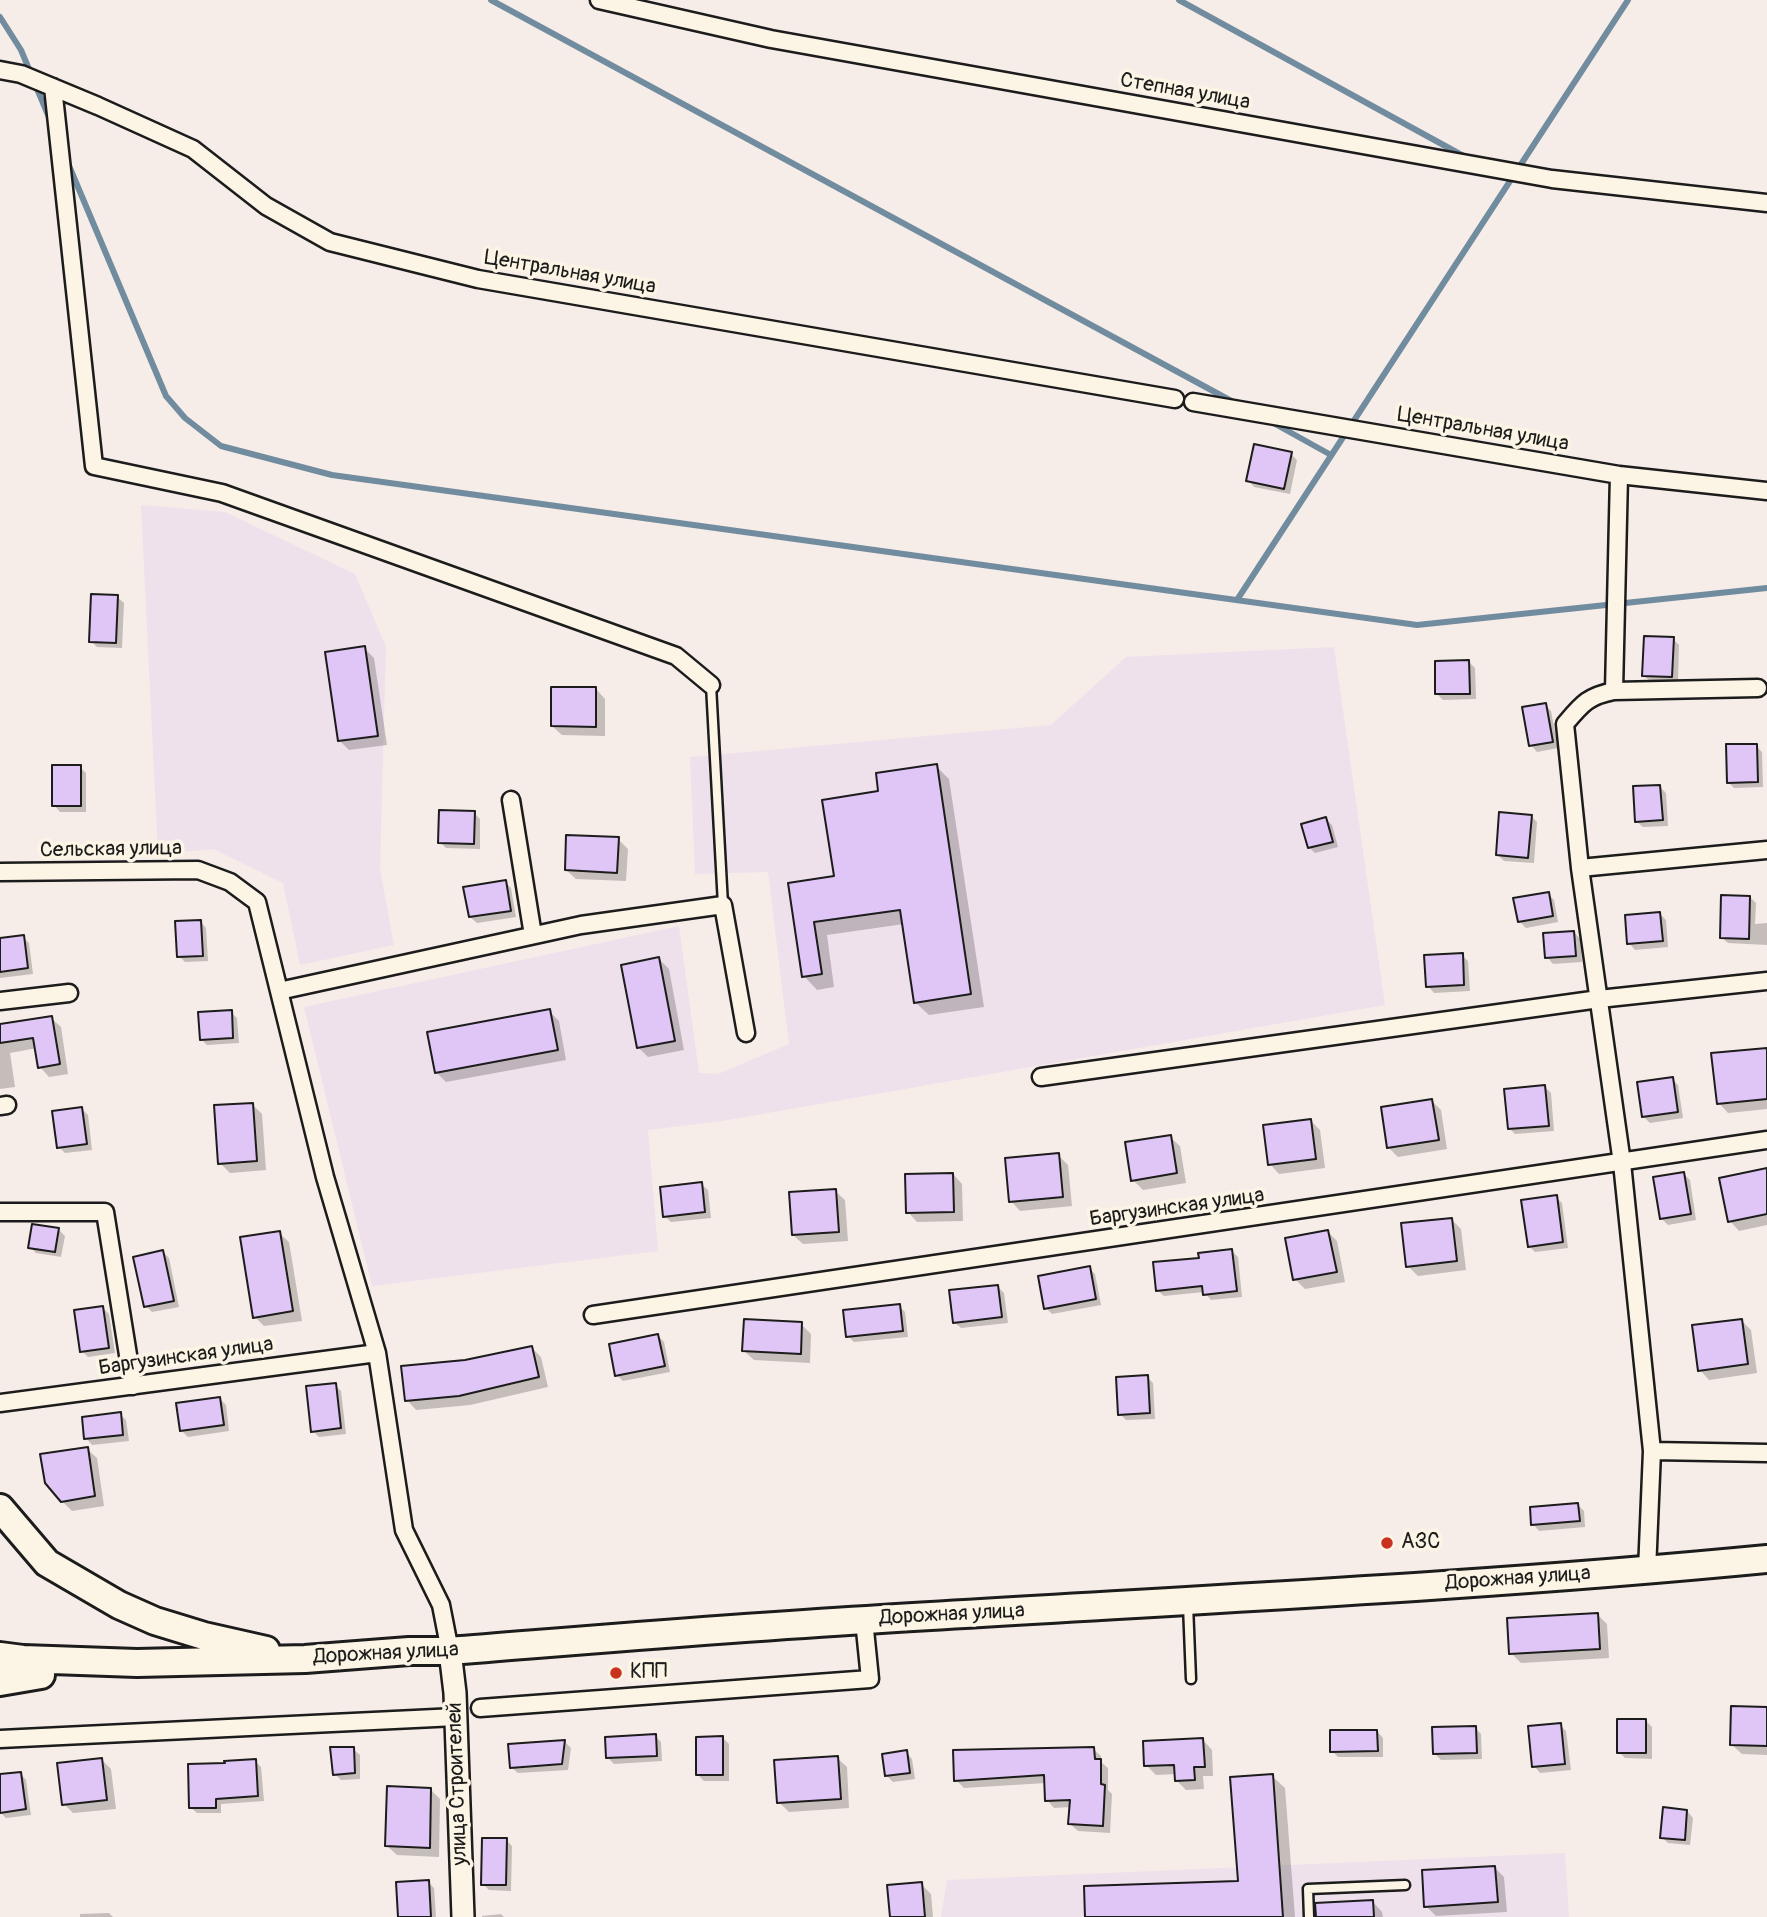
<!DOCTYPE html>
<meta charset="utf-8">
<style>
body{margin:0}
canvas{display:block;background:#f6ece8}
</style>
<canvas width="1767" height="1917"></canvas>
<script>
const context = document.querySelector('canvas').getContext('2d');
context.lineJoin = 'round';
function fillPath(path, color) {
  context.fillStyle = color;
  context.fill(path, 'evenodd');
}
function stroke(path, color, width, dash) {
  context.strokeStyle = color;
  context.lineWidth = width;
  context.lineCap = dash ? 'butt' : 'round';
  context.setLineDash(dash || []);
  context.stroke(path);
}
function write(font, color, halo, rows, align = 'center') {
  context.font = font + ' Pangolin,sans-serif';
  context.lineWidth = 7;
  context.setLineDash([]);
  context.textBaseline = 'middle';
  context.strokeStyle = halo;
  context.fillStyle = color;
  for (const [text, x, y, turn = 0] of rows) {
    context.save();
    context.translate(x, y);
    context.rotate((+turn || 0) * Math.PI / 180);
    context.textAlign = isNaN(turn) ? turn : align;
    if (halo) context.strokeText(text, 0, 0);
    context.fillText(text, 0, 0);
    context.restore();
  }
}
const built = new Path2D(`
 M141,505L225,512L355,574L386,647L380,869L394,945L300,965L283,883L213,849L158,854Z
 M1334,647L1385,1005L722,1121L648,1130L658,1251L372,1286L304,1007L679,926L699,1073L718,1074L789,1044L768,872L695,874L690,757L1051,725L1126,657Z
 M1565,1853L1569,1917H941L947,1880Z`);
const shadow = new Path2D(`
 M1291,454L1297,460L1290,494L1254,487L1248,480Z
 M117,597L124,603L122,648L97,647L91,641Z
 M1673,639L1679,645L1678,682L1650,681L1643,675Z
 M364,648L374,658L387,745L349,750L340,741Z
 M1469,662L1475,668L1476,699L1443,700L1437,694Z
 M596,689L605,699V736L562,735L552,726Z
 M1545,705L1551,711L1558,748L1537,752L1531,745Z
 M1756,746L1762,752L1763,787L1734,788L1728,782Z
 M936,766L949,779L984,1007L929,1015L915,1002L904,924L827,935L834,987L817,990L804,976L790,884L836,878L880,793Z
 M80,767L86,773V812H60L54,805Z
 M1660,787L1666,793L1668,826L1643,827L1636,821Z
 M474,813L480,819V849L446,848L440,842Z
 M1531,816L1537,822L1534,863L1504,861L1497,854Z
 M1326,819L1332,825L1338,847L1315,853L1309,847Z
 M618,839L628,849L626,881L576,879L566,870Z
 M505,882L511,888L516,917L477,923L470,917Z
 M1548,894L1554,900L1558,922L1526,928L1519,921Z
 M1750,897L1756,903L1755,924L1767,923V945L1728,943L1721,937Z
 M1660,914L1666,920L1668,947L1635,950L1629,943Z
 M200,921L206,928L208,961L185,962L179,956Z
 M1574,932L1580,939L1582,962L1553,964L1547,957Z
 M23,937L29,943L33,974L0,978V940Z
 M1462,955L1468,961L1470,991L1434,993L1428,986Z
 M659,959L669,969L684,1050L648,1057L638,1047Z
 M549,1011L559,1021L566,1060L446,1082L436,1072Z
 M231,1012L237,1018L239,1043L207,1045L201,1039Z
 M51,1018L61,1027L68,1074L49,1077L40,1067L37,1048L10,1053L15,1087L0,1089V1026Z
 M1767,1049V1109L1728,1113L1719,1103Z
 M1672,1079L1678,1085L1683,1118L1650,1123L1643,1116Z
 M1545,1087L1551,1093L1554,1131L1515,1134L1509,1128Z
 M1432,1101L1441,1110L1447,1149L1398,1157L1388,1147Z
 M252,1104L262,1114L266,1170L230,1173L220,1163Z
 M82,1109L88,1115L92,1150L65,1153L59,1147Z
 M1311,1121L1320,1130L1325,1168L1279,1174L1270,1164Z
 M1170,1137L1180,1146L1186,1183L1143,1190L1133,1180Z
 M1058,1155L1068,1165L1072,1206L1020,1211L1011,1201Z
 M1767,1170V1225L1739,1231L1730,1221Z
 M953,1174L962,1184L963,1221L917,1222L908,1212Z
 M1684,1174L1690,1180L1696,1220L1668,1225L1661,1218Z
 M701,1184L708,1190L711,1218L671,1222L665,1216Z
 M835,1191L845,1200L848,1241L803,1244L793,1235Z
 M1556,1197L1562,1203L1568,1248L1535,1252L1529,1246Z
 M1452,1220L1461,1229L1466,1270L1418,1276L1408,1266Z
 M59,1230L65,1236L61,1257L36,1253L30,1247Z
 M1328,1232L1337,1241L1345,1282L1305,1289L1295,1279Z
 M279,1233L289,1242L302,1321L264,1326L255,1317Z
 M1232,1251L1238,1257L1242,1297L1211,1300L1204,1292L1164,1296L1157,1290L1201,1259Z
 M163,1252L169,1258L179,1307L152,1312L146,1306Z
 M1089,1268L1095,1274L1101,1305L1052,1314L1046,1308Z
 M998,1287L1004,1293L1008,1323L961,1328L954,1322Z
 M899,1306L905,1312L908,1337L854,1342L848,1336Z
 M103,1308L109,1314L115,1353L88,1357L82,1351Z
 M1741,1320L1751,1330L1757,1373L1709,1380L1700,1370Z
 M801,1324L811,1334L810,1363L754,1360L744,1351Z
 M658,1336L664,1342L670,1372L623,1381L617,1375Z
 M532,1348L541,1357L548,1387L470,1405L416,1410L407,1400L465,1362Z
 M1147,1377L1153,1383L1155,1419L1126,1420L1120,1414Z
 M335,1385L341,1391L346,1434L319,1437L313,1431Z
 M220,1399L226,1405L229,1431L188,1437L182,1431Z
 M120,1414L126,1420L129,1441L92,1445L86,1438Z
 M87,1449L97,1458L104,1506L72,1511L62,1501Z
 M1578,1505L1584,1511L1585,1527L1539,1531L1533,1524Z
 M1598,1615L1607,1624L1609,1658L1521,1663L1511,1653Z
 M1767,1709V1755L1742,1754L1732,1745Z
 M1646,1721L1652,1727V1759L1625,1758L1619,1752Z
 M1560,1725L1566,1731L1571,1770L1540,1773L1534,1766Z
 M1475,1728L1481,1734L1482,1759L1441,1760L1435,1754Z
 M1377,1731L1383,1738V1757H1338L1332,1751Z
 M655,1736L661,1742L662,1761L614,1764L608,1758Z
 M723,1738L729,1744V1781H704L698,1775Z
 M1203,1740L1212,1750L1213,1776H1203L1204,1789L1186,1790L1177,1781L1176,1774L1156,1775L1146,1765Z
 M565,1742L571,1748L568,1770L518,1773L511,1767L510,1746Z
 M353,1749L360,1755V1779L341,1780L335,1774Z
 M1093,1749L1101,1756V1762L1108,1768V1790L1112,1794L1110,1833L1078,1831L1070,1824L1071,1807L1054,1808L1047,1800L1046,1783L964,1788L956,1780Z
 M906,1752L912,1759L915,1779L893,1782L887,1776Z
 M837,1758L847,1767L849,1808L789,1812L779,1802Z
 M102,1760L111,1769L116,1809L73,1813L64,1804Z
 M255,1761L261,1767L264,1801L221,1804V1813H197L190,1807L226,1765Z
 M20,1773L26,1780L31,1815L6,1818L0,1812V1776Z
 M1272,1776L1285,1788L1295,1917H1086L1240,1883Z
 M431,1790L440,1799L439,1857L397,1855L387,1846Z
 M1687,1811L1693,1818L1690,1845L1668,1843L1662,1837Z
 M506,1840L512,1846L511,1891L489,1890L483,1884Z
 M1494,1867L1504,1877L1507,1912L1436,1916L1426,1906Z
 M428,1882L434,1888L436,1917H400Z
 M921,1884L931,1894L933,1917H892Z
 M1373,1902L1382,1912L1383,1917H1326Z
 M109,1913L113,1917H80V1914Z
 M501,1914L504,1917H482V1916Z`);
const stream = new Path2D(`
 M491,0L1237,404
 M1179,0L1469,159
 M0,17L21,50L31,74
 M35,84L51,122
 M67,161L166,396L185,418L221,446L332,475L1417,625L1767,588
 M1268,420L1331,455
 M1237,600L1628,0`);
const building = new Path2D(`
 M1254,444L1292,452L1284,489L1246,481Z
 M91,594L118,595L116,643L89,642Z
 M1644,636L1674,637L1672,677L1642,676Z
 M365,646L378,736L338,741L325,652Z
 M1469,660L1470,694H1435V661Z
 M551,687H596V727L551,726Z
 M1546,703L1553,742L1529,746L1522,707Z
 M1726,744H1757L1758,782L1727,783Z
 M937,764L971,994L914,1003L900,910L814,922L822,974L802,977L788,883L834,876L822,800L878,791L876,773Z
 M52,765H81V806H52Z
 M1660,785L1663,820L1635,822L1633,786Z
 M439,810L475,811L474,844L438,843Z
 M1499,812L1532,815L1528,858L1496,855Z
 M1326,817L1333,842L1308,848L1301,824Z
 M566,835L619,837L617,873L565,870Z
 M506,880L511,911L469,917L463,887Z
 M1549,892L1553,916L1518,922L1513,898Z
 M1721,895L1750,896L1749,939L1720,938Z
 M1660,912L1663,941L1627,944L1625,915Z
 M201,920L203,956L177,957L175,921Z
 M1574,931L1576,956L1545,958L1543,933Z
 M24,935L28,968L0,972V938Z
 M1463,953L1464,985L1426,987L1424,955Z
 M659,957L675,1041L637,1048L621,965Z
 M550,1009L558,1050L435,1073L427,1032Z
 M232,1010L233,1038L200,1040L198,1012Z
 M52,1016L60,1064L38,1068L33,1038L0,1043V1024Z
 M1767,1048V1099L1717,1104L1711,1053Z
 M1673,1077L1678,1112L1642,1117L1637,1082Z
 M1545,1085L1549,1126L1508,1129L1504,1089Z
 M1432,1099L1439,1140L1387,1148L1381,1107Z
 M253,1103L257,1161L218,1164L214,1105Z
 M82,1107L87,1144L57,1148L52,1111Z
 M1311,1119L1316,1159L1268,1165L1263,1125Z
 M1171,1135L1177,1173L1131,1181L1125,1142Z
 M1059,1153L1063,1197L1009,1202L1005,1158Z
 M1767,1168V1214L1728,1222L1719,1178Z
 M1684,1172L1691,1214L1660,1219L1653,1177Z
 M953,1173L954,1212L906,1213L905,1174Z
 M702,1182L705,1212L663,1217L660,1187Z
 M836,1189L839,1232L792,1235L789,1192Z
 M1557,1195L1563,1242L1528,1247L1521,1200Z
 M1452,1218L1457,1261L1406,1267L1401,1223Z
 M32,1224L59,1228L55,1252L28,1248Z
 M1328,1230L1337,1272L1293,1280L1285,1238Z
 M280,1231L293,1311L253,1318L240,1237Z
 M1232,1249L1237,1291L1203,1295L1202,1286L1156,1291L1153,1262L1199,1258L1198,1253Z
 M163,1250L174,1301L144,1307L133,1257Z
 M1090,1266L1096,1299L1044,1309L1038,1276Z
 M998,1285L1002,1317L953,1323L949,1290Z
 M900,1304L903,1331L846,1337L843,1310Z
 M103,1306L109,1348L80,1352L74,1310Z
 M744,1319L802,1322L801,1354L742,1351Z
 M1742,1319L1748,1364L1698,1371L1692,1325Z
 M658,1334L665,1366L615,1376L609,1344Z
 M532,1346L539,1377L459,1396L405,1401L401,1366L465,1360Z
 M1148,1375L1150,1413L1118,1415L1116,1377Z
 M336,1383L341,1428L311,1432L306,1386Z
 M220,1397L224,1425L180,1431L176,1403Z
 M121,1412L123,1435L84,1439L82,1417Z
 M88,1447L95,1496L61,1502L45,1483L40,1454Z
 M1578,1503L1580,1521L1531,1525L1530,1507Z
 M1598,1613L1600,1649L1509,1654L1507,1618Z
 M1731,1706L1767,1707V1746L1730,1745Z
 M1617,1719H1646V1753H1617Z
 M1561,1723L1565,1764L1532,1767L1528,1726Z
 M1476,1726L1477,1753L1433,1754L1432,1727Z
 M1330,1730H1377L1378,1751L1330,1752Z
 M656,1734L657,1756L606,1758L605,1737Z
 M723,1736V1775H696V1737Z
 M1203,1738L1205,1767H1194L1195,1780L1175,1781L1174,1765L1144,1766L1143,1741Z
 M565,1740L562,1764L510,1768L508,1744Z
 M330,1747H354L355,1773L333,1775Z
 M1094,1747L1095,1759H1101V1784L1105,1785L1103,1826L1068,1824L1070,1800L1045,1801L1044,1775L954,1781L953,1750Z
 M907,1750L910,1773L885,1776L882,1754Z
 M838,1756L841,1799L777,1803L774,1760Z
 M102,1758L107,1800L62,1805L57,1763Z
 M256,1759L258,1796L216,1799V1808H189L188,1764L225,1763L224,1761Z
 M21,1772L26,1809L0,1813V1774Z
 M1273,1774L1283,1917H1085L1084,1886L1238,1881L1230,1777Z
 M387,1786L431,1788L430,1848L385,1846Z
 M1663,1807L1687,1810L1685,1840L1660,1838Z
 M482,1838H507L506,1885H481Z
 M1495,1866L1498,1902L1424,1907L1422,1870Z
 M429,1880L431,1917H398L396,1882Z
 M922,1882L925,1917H890L887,1885Z
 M1373,1900L1374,1917H1316L1315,1903Z`);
const service = new Path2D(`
 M711,685L723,905
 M1188,1605L1191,1679
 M1309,1917L1308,1889L1405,1885`);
const minor = new Path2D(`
 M599,0L771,39L1552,179L1767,203
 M0,70L21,74L98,106L193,149L266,206L330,242L478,279L1175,399
 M53,87L94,466L222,493L676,656L711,685
 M1193,402L1619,475L1767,491
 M1614,691L1619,475
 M511,800L533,935
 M1580,868L1767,850
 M0,872L198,870L230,882L257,902L325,1177L377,1353L404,1530L441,1605L450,1651
 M279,991L581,925L723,905L746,1033
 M0,1001L69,993
 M1041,1077L1599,999L1767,981
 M0,1106L7,1105
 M0,1212H105L133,1386
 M593,1315L1767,1140
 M0,1403L377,1353
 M1652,1451L1767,1453
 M1647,1571L1652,1451L1622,1163L1580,868L1565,724C1582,704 1588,696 1614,691L1758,688
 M480,1708L870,1679L864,1620
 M0,1739L456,1717`);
const tertiary = new Path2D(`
 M450,1651L455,1693L463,1917`);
const primary = new Path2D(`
 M0,1508L47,1563L119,1605L155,1621L204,1636L266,1650
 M0,1656L23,1659L137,1663L305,1659L409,1651H450C589,1640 728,1628 867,1620C1167,1601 1468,1588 1767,1559
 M0,1682L41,1675`);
const markers = [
 [1387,1543,7,"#c8321e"],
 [616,1673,7,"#c8321e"]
];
const streetNames = [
 ["Степная улица",1185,92,10],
 ["Центральная улица",570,273,10],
 ["Центральная улица",1483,430,10],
 ["Сельская улица",111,850,-1],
 ["Баргузинская улица",1177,1208,-8],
 ["Баргузинская улица",186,1357,-8],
 ["Дорожная улица",1518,1579,-4],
 ["Дорожная улица",952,1615,-3],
 ["Дорожная улица",386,1654,-3],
 ["улица Строителей",458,1784,-92]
];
const poiNames = [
 ["АЗС",1401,1543],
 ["КПП",630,1673]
];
fillPath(built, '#efe1ec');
fillPath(shadow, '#0003');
stroke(stream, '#728c9f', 6);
fillPath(building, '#e0c6f6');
stroke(building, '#1c1c1c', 2);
stroke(service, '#1c1c1c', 13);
stroke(minor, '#1c1c1c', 21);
stroke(tertiary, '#1c1c1c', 26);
stroke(primary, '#1c1c1c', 32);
stroke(service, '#fcf5e5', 8);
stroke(minor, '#fcf5e5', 16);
stroke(tertiary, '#fcf5e5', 21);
stroke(primary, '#fcf5e5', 26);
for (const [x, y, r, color] of markers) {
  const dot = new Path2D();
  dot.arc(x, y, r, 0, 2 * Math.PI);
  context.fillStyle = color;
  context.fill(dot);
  stroke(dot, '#fcf5e5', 2.5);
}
write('21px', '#1c1c1c', '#fcf5e5', streetNames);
write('21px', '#1c1c1c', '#fcf5e5', poiNames, 'left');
</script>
